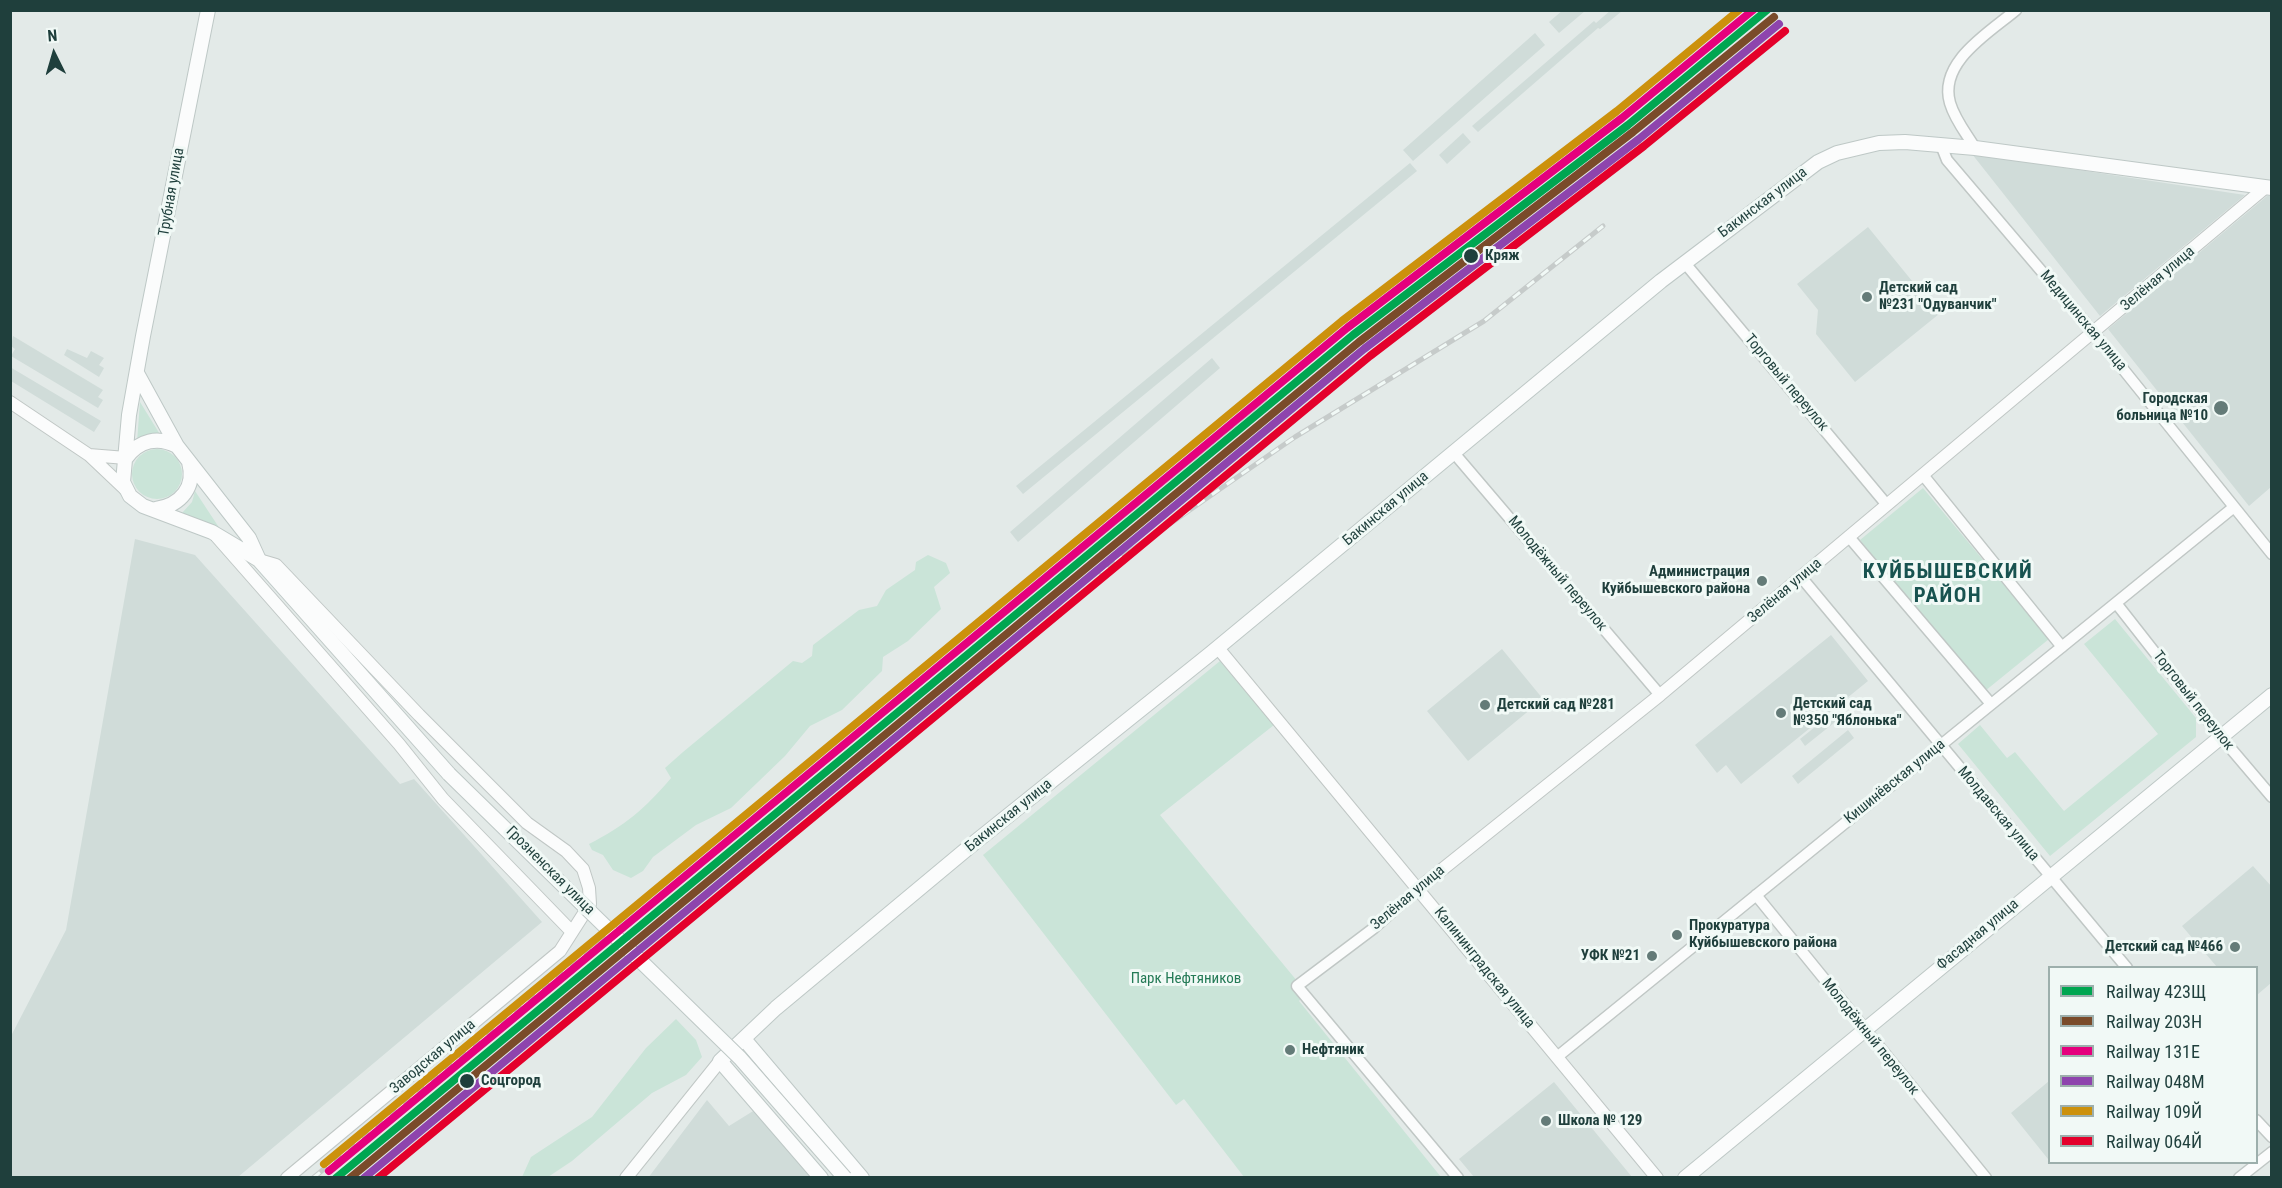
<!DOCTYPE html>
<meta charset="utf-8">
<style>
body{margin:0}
#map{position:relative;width:2282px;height:1188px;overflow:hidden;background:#e3eae8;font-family:"Roboto Condensed",sans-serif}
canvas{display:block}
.frame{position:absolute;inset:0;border:12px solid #1f3f3c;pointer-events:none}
.legend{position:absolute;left:2048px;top:966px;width:210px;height:198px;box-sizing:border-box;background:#f1f9f6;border:2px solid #9dafac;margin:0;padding:8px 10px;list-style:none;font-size:18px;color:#1f3f3c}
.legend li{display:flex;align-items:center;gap:12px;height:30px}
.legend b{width:30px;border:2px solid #9dafac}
.north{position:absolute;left:24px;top:24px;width:60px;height:60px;-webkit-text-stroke:4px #f1f9f6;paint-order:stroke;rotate:355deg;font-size:16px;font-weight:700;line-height:24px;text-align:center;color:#1f3f3c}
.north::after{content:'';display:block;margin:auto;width:21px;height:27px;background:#1f3f3c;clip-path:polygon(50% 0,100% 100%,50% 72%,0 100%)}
</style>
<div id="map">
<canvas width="2282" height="1188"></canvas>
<div class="frame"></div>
<ul class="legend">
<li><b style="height:8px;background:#00a651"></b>Railway 423Щ</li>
<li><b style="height:8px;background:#7a4b2a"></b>Railway 203Н</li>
<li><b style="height:8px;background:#e5007d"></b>Railway 131Е</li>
<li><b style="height:8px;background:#8e44ad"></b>Railway 048М</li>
<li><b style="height:8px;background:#cc910c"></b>Railway 109Й</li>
<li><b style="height:8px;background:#e4002b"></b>Railway 064Й</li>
</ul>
<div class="north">N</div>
</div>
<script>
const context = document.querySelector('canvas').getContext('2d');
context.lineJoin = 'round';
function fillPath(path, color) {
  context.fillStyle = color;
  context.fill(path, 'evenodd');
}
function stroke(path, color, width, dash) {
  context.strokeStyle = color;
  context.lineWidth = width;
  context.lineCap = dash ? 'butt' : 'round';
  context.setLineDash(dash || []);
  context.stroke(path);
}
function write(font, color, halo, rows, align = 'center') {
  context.font = font + ' "Roboto Condensed",sans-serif';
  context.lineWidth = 6;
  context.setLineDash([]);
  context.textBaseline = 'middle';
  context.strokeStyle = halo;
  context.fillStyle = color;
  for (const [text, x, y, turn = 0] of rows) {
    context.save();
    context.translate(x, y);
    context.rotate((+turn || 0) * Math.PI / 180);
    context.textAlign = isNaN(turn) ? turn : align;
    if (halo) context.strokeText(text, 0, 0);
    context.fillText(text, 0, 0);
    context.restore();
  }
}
const built = new Path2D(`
 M1563,10L1585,11L1559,33L1549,22Z
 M1611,10L1622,11L1600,29L1598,28L1478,132L1472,126L1594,21L1596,23Z
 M1535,33L1545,45L1413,161L1403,150Z
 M1463,133L1471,142L1447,164L1439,155Z
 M1972,154L2245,195L2100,316Z
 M1410,163L1417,171L1023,494L1016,486Z
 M2267,196H2272L2271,487L2249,506L2108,329Z
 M1868,227L1939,314L1855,382L1816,334L1818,310L1797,284Z
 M13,336L103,390L98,397L103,400L98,408L11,356L15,349L11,346Z
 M67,349L87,358L91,351L104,358L99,365L104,368L99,377L64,355Z
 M1212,358L1220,368L1018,542L1010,532Z
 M10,367L101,421L94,432L11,381Z
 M135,539L195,555L400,784L414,779L542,922L238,1177H11V1036L66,930Z
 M1831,635L1868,681L1741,784L1726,765L1717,773L1695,745Z
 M1502,649L1543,699L1468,761L1427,711Z
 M1835,711L1840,718L1805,746L1800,739Z
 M1848,730L1854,738L1798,784L1792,776Z
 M2253,866L2272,887L2271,983L2257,995L2256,968L2217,967L2182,926Z
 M2049,1081L2050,1158L2048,1159L2011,1113Z
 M1554,1082L1632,1177H1474L1459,1159Z
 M707,1100L729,1126L758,1108L813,1178H648Z`);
const green = new Path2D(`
 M140,402L161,436L137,442Z
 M132 474a25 25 0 1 1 50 0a25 25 0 1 1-50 0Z
 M1923,488L2049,639L1985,691L1860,540Z
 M195,491L220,529L182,513L192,502Z
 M928,555L946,563L950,573L934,587L941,609L908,641L883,657L882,671L842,710L810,726L785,756L731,808L696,825L653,857L643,871L631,878L613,870L603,855L592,850L589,844C624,826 645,809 671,778L665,768L683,752L793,661L802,663L812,656L813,645L859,610L877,606L886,590L915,570L916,562Z
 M2115,619L2196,718V737L2050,856L1958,744L1980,725L2007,758L2015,752L2064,811L2158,734L2084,644Z
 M1220,661L1274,725L1160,815L1307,993L1299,1001L1441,1177H1244L1184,1099L1176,1105L983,855Z
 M676,1019L696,1040L702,1057L686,1075L652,1093L572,1161L548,1177H522L531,1157L592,1117L646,1048Z`);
const minor = new Path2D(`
 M1941,145L1947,160L2094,333L2272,554
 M1975,148C1966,133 1955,120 1950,103C1938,62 1990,32 2016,10
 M1684,262L1887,505
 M1454,453L1660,695
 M1923,475L2062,647
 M1849,537L1991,704
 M1801,577L2127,968
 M2116,603L2221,737L2272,797
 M1419,888L1374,928L1297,986L1458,1178
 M1756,895L1986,1178
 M1557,1057L2234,507
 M2256,1120L2272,1137
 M2239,1178L2272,1152`);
const tertiary = new Path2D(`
 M10,402L89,455L126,490
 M89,455L126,458
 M217,537L399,744L443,799L571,931
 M259,560L276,565L419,715L527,823L566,851L583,869L589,888L590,904L560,951L287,1178
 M1218,648L1657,1178
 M1419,888L1660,695L2266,187
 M626,1178L720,1061`);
const secondary = new Path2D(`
 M208,10L143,336L129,415L123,482L130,496L143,506L212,532L259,560L449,774
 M137,373L177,446
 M126,458C139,440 158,436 177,446L249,538L259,560
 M156,509C181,505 196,487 189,462
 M744,1039L862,1178
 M821,1178L720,1061L776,1008L974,843L1210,654L1661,281L1818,162L1837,153L1879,143L1905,142L1975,148L2272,188
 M1685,1178L2272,695`);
const rail = new Path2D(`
 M1138,546L1295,437L1484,321L1603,226
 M1100,572L1145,541
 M313,1178L575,963L695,869L1265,399`);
const secondaryBridge = new Path2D(`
 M449,774L740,1058L845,1178`);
const rail1 = new Path2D(`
 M336,1178L1353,335L1628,125L1767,10`);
const rail2 = new Path2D(`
 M350,1178L1359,342L1633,132L1774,17`);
const rail3 = new Path2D(`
 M329,1171L1347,328L1622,118L1753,10`);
const rail4 = new Path2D(`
 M364,1178L1364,349L1639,139L1779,24`);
const rail5 = new Path2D(`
 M324,1164L1342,321L1617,111L1739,10`);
const rail6 = new Path2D(`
 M378,1178L1370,356L1644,146L1785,31`);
const markers = [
 [1471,256,8,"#1f3f3c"],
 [1867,297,6,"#647b78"],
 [2221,408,8,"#647b78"],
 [1762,581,6,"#647b78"],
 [1485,705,6,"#647b78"],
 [1781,713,6,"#647b78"],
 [1677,935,6,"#647b78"],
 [2235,947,6,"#647b78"],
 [1652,956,6,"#647b78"],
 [1290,1050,6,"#647b78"],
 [467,1081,8,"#1f3f3c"],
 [1546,1121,6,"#647b78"]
];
const streetNames = [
 ["Трубная улица",172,192,-80],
 ["Бакинская улица",1763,203,-37],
 ["Зелёная улица",2158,279,-40],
 ["Медицинская улица",2083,321,50],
 ["Торговый переулок",1786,383,50],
 ["Бакинская улица",1386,509,-40],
 ["Молодёжный переулок",1557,574,50],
 ["Зелёная улица",1785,591,-40],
 ["Торговый переулок",2193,701,52],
 ["Кишинёвская улица",1895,782,-39],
 ["Молдавская улица",1998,814,50],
 ["Бакинская улица",1009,816,-39],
 ["Грозненская улица",550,871,45],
 ["Зелёная улица",1408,898,-40],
 ["Фасадная улица",1978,935,-40],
 ["Калининградская улица",1484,968,51],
 ["Молодёжный переулок",1870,1037,51],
 ["Заводская улица",433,1057,-40]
];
const stopNames = [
 ["Кряж",1485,256],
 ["Соцгород",481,1081]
];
const poiNames = [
 ["Детский сад",1879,288],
 ["№231 \"Одуванчик\"",1879,305],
 ["Городская",2208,399,"right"],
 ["больница №10",2208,416,"right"],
 ["Администрация",1750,572,"right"],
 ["Куйбышевского района",1750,589,"right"],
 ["Детский сад",1793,704],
 ["№350 \"Яблонька\"",1793,721],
 ["Детский сад №281",1497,705],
 ["Прокуратура",1689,926],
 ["Куйбышевского района",1689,943],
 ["Детский сад №466",2223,947,"right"],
 ["УФК №21",1640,956,"right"],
 ["Нефтяник",1302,1050],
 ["Школа № 129",1558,1121]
];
const parkNames = [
 ["Парк Нефтяников",1186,979]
];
const districtNames = [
 ["КУЙБЫШЕВСКИЙ",1948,573],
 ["РАЙОН",1948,597]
];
fillPath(built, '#d0dcd9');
fillPath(green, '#cae4d8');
stroke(minor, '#c0c7c5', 13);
stroke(tertiary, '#c0c7c5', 14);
stroke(secondary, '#bec8c6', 16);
stroke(minor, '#fbfcfc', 10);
stroke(tertiary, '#fbfcfc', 12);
stroke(secondary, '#fbfcfc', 14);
stroke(rail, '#c6cbca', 5);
stroke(rail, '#f1f9f6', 3, [9]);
stroke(secondaryBridge, '#bec8c6', 16, []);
stroke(secondaryBridge, '#fbfcfc', 14);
stroke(rail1, '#00a651', 8);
stroke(rail2, '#7a4b2a', 8);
stroke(rail3, '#e5007d', 8);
stroke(rail4, '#8e44ad', 8);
stroke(rail5, '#cc910c', 8);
stroke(rail6, '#e4002b', 8);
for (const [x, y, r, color] of markers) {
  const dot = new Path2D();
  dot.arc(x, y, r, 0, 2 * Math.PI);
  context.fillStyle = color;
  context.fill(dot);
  stroke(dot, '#f1f9f6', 2);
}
write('15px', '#1f3f3c', '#f1f9f6', streetNames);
write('bold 15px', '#1f3f3c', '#f1f9f6', stopNames, 'left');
write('bold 15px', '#1f3f3c', '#f1f9f6', poiNames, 'left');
write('15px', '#247a56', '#f1f9f6', parkNames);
context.letterSpacing = '1.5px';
write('bold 21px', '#185350', '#f1f9f6', districtNames);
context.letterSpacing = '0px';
</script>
